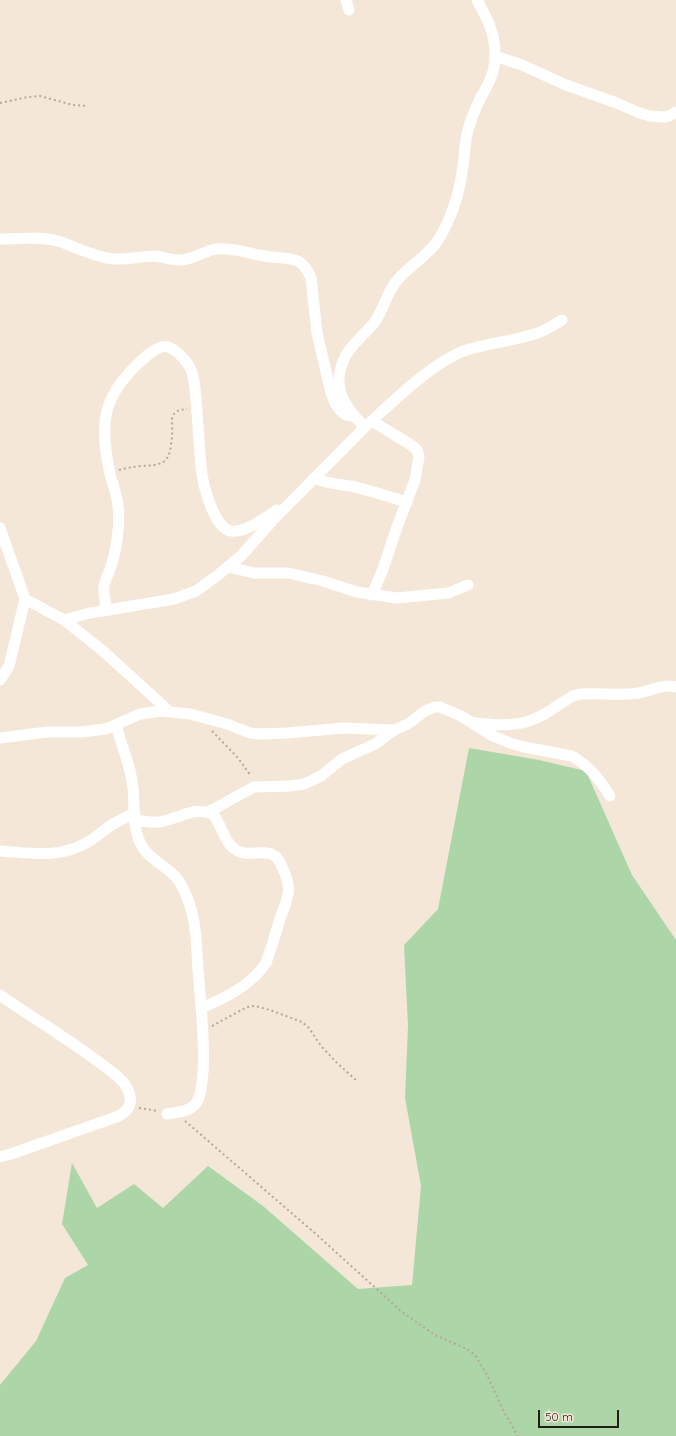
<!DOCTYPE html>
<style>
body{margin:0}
#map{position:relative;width:676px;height:1436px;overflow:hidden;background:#f5e7d7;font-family:Quicksand,sans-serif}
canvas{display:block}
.scale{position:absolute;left:538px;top:1410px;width:81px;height:18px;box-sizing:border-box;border:2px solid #231e18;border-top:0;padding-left:5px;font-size:12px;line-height:14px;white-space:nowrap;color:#231e18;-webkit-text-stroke:3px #f5e7d7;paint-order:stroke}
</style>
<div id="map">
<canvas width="676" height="1436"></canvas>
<div class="scale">50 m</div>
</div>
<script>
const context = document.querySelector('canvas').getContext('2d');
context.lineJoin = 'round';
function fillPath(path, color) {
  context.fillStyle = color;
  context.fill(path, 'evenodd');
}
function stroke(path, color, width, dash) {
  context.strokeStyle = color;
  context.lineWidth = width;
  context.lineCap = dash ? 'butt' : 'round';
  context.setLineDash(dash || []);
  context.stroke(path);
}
const green = new Path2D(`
 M469,748L539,760L586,771L632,875L676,940V1436H0V1385L36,1341L65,1278L88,1265L62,1224L72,1163L97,1208L134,1184L163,1208L208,1166L263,1206L358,1289L412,1285L421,1186L405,1098L408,1025L404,945L438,909Z`);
const path = new Path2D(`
 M0,103L28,97L40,96L73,105L88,106
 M119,470C126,468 133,467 141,466C160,465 169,465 171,444C173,435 172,427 172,418C175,410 179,410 187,409
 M212,731L238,758L251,776
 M212,1026L247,1007L255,1006L270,1010L302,1022L309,1028L321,1046L336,1062L357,1081
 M139,1108L158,1111
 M185,1121L317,1235L402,1312L435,1335L467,1349L475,1355L487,1375L504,1412L518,1436`);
const minor = new Path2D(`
 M346,0L349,10
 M495,56L522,65L566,85L614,102L640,113L650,116L664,117L669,116L676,112
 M0,239C19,239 40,236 58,241C76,247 93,257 113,259C127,260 141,256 155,256C165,257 173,261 182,260C195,259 205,250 217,249C234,247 249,254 265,256C276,258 288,257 298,261C305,265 308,271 311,278L317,333L331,393L335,403L340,410L346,415L351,416
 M372,421L411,445L417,450L419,456L415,480L397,527L383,569L372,595
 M365,427C393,402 427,367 461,352C487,342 515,342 540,332C548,329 555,324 562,320
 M314,478C327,484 341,484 355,487C372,491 389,497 407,502
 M0,528L25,599L64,620L103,651L170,712
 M228,567L254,573H288L323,581L357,592L397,598L448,593L468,585
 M107,610C105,602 103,594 104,586C106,578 110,570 112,563C117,547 120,523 118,506C117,495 113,485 110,474C99,423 102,396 142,360C147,355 161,344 168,347C177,350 188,362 191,370C195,379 195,390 196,400C198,422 199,444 201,466C202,480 206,494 211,507C215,515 218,524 226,529C239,538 266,517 277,510
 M64,620L90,613L174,599L196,591L218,575L241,556L273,520L365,427C343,406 330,385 346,355C353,343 365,334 374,323C383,311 386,295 395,283C407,267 425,258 436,243C450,223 459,195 462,172C465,158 464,143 468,130C471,119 475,109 480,99C488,85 495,73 495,57C496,35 487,18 477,0
 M0,680L9,666L25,599
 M475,723C494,725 516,727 534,719C548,714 560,703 573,696L580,694C600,693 620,696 639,693C651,691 664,683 676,687
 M116,725C121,744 129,762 132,781C136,801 131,821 139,840C146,860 168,865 179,881C182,886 186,894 188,900C198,925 196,954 199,981C201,1009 209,1078 197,1102C191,1112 177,1112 167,1114
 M0,738L47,732H82L106,729L140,714L161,711L190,714L227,724L250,733L260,734L287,733L344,728L394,730L408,724L425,711L435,707H440L461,716L493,736L510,743L524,747L572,756C588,765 601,781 610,796
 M208,812L254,787L289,786L304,784L311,781L321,776L342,759L375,744L394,730
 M134,820C142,821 151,823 159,822C180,819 191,806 213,814C222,825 224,843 236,850C248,858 263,848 275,856C279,859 281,864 283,869C294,892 286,900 279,922C275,936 271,949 266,963C251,985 226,998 201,1008
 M0,851C31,853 59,859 88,842C96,838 102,831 110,826C118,821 126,817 135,813
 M0,995C33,1018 68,1039 100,1063C109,1070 121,1077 127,1088C133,1100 131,1109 119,1116L11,1154L0,1157`);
fillPath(green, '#acd6a8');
stroke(path, '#b3a89b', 2, [2, 3]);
stroke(minor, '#fff', 11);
</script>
